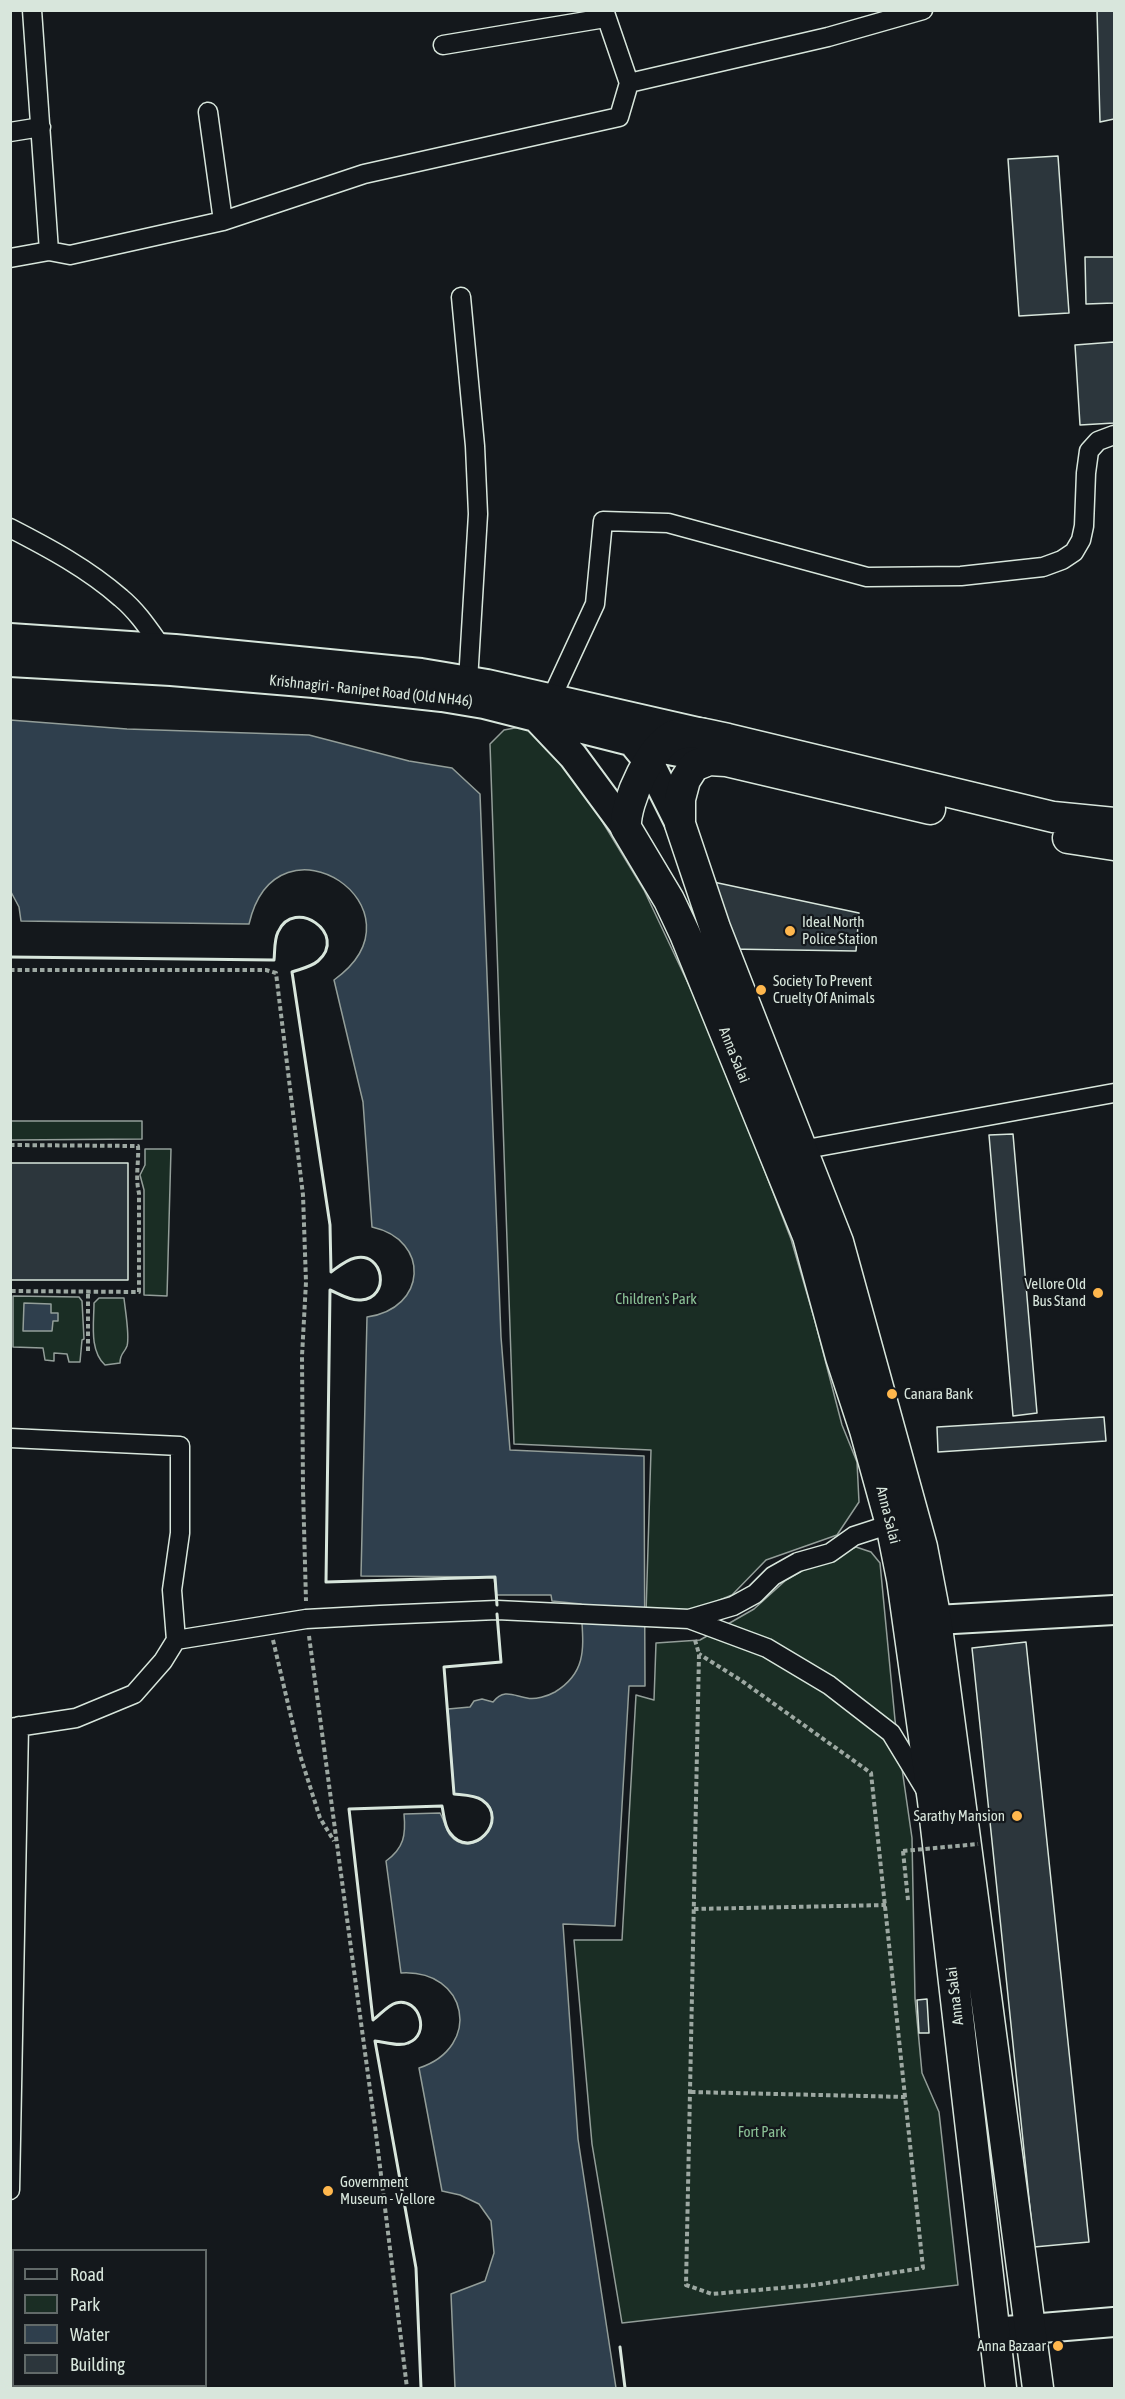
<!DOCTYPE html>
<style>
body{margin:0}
#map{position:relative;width:1125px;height:2399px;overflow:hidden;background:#14181c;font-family:"Asap Condensed",sans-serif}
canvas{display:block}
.frame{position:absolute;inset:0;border:12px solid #d8e6dc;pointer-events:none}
.legend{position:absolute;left:12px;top:2249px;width:195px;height:138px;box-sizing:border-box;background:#14181c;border:2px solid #626a69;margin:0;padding:8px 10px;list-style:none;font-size:18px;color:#d8e6dc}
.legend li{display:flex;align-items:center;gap:12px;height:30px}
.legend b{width:30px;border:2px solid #626a69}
</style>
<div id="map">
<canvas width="1125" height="2399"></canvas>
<div class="frame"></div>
<ul class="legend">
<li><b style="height:8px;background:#14181c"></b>Road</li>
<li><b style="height:16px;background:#1a2d24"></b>Park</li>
<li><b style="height:16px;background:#2f3f4d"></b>Water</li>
<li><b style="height:16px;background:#2c363c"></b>Building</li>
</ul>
</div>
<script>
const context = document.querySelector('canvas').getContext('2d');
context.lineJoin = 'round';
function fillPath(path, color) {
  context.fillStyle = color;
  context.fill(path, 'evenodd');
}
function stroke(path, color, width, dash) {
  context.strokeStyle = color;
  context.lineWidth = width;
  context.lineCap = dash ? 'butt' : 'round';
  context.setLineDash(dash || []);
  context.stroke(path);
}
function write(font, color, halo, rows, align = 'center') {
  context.font = font + ' "Asap Condensed",sans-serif';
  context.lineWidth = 4.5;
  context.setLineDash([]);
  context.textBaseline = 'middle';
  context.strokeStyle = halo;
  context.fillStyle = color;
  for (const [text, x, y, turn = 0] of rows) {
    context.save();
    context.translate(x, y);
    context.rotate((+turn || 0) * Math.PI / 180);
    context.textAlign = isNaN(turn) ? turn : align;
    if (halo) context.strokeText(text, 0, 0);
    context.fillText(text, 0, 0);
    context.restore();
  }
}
const green = new Path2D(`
 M520,727L542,734L596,811L644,890L712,1034L791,1239L815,1321L842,1425L857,1462L859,1502L837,1535L766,1560L732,1595L690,1612L646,1613L651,1450L514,1444L490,744L504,730Z
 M11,1121H142V1139L11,1140Z
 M145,1149H171L167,1296L144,1295V1190L140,1175L145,1165Z
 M13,1296L79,1297L82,1301L84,1339L82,1340L80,1362H69L67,1354L54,1353V1361L45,1360L43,1348L13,1347Z
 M99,1298H124C125,1309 130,1336 127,1346C124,1354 120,1353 120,1363L105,1365C89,1350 94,1323 94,1303Z
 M856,1547L871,1552L880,1563L895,1720L912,1838L915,1998L922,2073L939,2112L958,2285L622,2323L592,2144L574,1940H622L636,1695L654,1700L656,1643L700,1640L754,1609L786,1580L805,1569Z`);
const water = new Path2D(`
 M10,720L127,729L309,735L409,761L452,768L480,794L501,1337L510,1450L644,1456L645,1686H629L615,1926L563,1924L578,2139L616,2388H455L451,2294L485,2281L494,2253L491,2221L479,2204L460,2195L442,2191L419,2068C483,2047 468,1969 401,1973L386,1861C404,1848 406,1835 404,1814L440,1813C444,1820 446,1829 450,1835C476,1865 513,1811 478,1798C470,1795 462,1795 454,1794L448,1709L470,1707L474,1701L482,1699L493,1702C504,1688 514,1696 527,1698C535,1700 548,1696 555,1692C591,1670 582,1641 581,1604L552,1601L551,1595H496L494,1577L361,1576L367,1317C427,1309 431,1240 372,1227L363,1102L334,980C433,909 277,805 249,924L21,921L19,907L11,892Z
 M24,1303L51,1304V1313H58V1321H53L52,1331H23Z`);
const building = new Path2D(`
 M1097,10H1114V119L1100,122Z
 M1058,156L1069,313L1019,316L1008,159Z
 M1085,257H1114V303L1086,304Z
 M1114,342V423L1080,425L1075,345Z
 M704,880L859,913L856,951L728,949Z
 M1013,1134L1037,1413L1013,1416L989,1135Z
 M10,1163H128V1280H10Z
 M1104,1417L1106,1441L938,1452L937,1427Z
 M1026,1642L1089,2242L1034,2247L972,1648Z
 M927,1999L929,2033H919L917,2000Z`);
const path = new Path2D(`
 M10,970H266L276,973L303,1195L306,1282L302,1356L303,1489L306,1601
 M10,1145L138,1146C139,1162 135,1177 139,1193V1292L10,1291
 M88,1351V1291
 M309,1636L376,2134L407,2388
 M273,1640L300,1755L320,1818L334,1841
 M695,1640L699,1654L686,2285L712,2294L814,2285L923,2268L871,1773L742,1681L699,1654
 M903,1851L908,1900
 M694,1909L886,1905
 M691,2092L906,2097`);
const minor = new Path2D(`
 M32,10L49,251
 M443,45L605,18
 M629,83L828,37L923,10
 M208,112L223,221
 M10,132L41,127
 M10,258L49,251L70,255L223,221L364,174L619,117L629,83L604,10
 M461,297L475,446L478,514L468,681
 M10,528C49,548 88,569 121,598C138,612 150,631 163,649
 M551,699L595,604L603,521L668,523L867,577L961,576L1043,567L1062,560L1074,552L1081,540L1084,526L1086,473L1089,451L1098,441L1114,435
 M801,1150L1114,1093
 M10,1438L180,1446V1533L172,1590L176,1640L163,1661L134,1694L76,1718L10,1728
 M689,1619L733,1606L755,1594L773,1576L798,1562L830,1553L854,1536L891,1524
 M176,1640L306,1619L380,1615L497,1610L689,1619L767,1648L829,1685L891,1733L925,1789
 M10,2190L19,1726`);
const primary = new Path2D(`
 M10,638L175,649L421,673L487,684L702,733
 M10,662L171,671L314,683L442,697L484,704L658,748L726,761
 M537,718L573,756L626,828
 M635,745L649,762L680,824
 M936,1620L1114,1610
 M994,2332L1114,2322`);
const trunk = new Path2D(`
 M930,809L726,761L709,760L694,766L685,780L680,799V824L715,928L838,1242L922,1547L936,1620L1038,2388
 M1068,838L1114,845
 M1001,2388L933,1801L902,1579L891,1524L865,1430L841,1357L808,1236L685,934L669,900L626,828C624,803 652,741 678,734C694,730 713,736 728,739L1053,817L1114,823`);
const pathBridge = new Path2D(`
 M903,1851L978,1844`);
const wall = new Path2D(`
 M10,957L274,960C275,951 274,940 278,932C294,896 349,934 318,961C311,967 300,969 292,972L330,1225L331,1272C338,1267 346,1260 355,1258C384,1251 391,1298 361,1300C350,1301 340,1294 330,1290L326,1582L495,1577L497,1605
 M620,2347L625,2388
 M421,2388L416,2268L375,2041C385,2042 399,2047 408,2043C431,2035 420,1997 396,2003C388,2005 380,2015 373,2020L349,1809L442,1806C444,1815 444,1826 450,1833C471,1862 511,1820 482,1800C475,1795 463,1795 454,1794L444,1667L501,1662L497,1614`);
const markers = [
 [790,931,6,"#ffb74d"],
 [761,990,6,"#ffb74d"],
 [1098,1293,6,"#ffb74d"],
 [892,1394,6,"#ffb74d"],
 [1017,1816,6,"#ffb74d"],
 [328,2191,6,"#ffb74d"],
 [1058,2346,6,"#ffb74d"]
];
const streetNames = [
 ["Krishnagiri - Ranipet Road (Old NH46)",371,691,6],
 ["Anna Salai",734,1055,68],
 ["Anna Salai",888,1515,76],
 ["Anna Salai",955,1996,-97]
];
const poiNames = [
 ["Ideal North",802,922],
 ["Police Station",802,939],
 ["Society To Prevent",773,981],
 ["Cruelty Of Animals",773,998],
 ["Vellore Old",1086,1284,"right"],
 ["Bus Stand",1086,1301,"right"],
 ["Canara Bank",904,1394],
 ["Sarathy Mansion",1005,1816,"right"],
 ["Government",340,2182],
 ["Museum - Vellore",340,2199],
 ["Anna Bazaar",1046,2346,"right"]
];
const parkNames = [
 ["Children's Park",656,1299],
 ["Fort Park",762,2132]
];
fillPath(green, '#1a2d24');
stroke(green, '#939e99', 1.5);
fillPath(water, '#2f3f4d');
stroke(water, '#939e99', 1.5);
fillPath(building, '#2c363c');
stroke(building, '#d8e6dc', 1.5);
stroke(minor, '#d8e6dc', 21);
stroke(primary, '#d8e6dc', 32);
stroke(trunk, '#d8e6dc', 33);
stroke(path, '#9da8a2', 4, [4.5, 3]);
stroke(minor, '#14181c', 18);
stroke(primary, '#14181c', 28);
stroke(trunk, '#14181c', 30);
stroke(pathBridge, '#9da8a2', 4, [4.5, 3]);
stroke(wall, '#d8e6dc', 3);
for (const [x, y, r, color] of markers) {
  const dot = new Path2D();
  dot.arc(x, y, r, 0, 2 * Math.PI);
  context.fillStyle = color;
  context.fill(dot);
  stroke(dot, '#14181c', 2);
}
write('15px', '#d8e6dc', '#14181c', streetNames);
write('15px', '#d8e6dc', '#14181c', poiNames, 'left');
write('15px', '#8ac095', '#14181c', parkNames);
</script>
